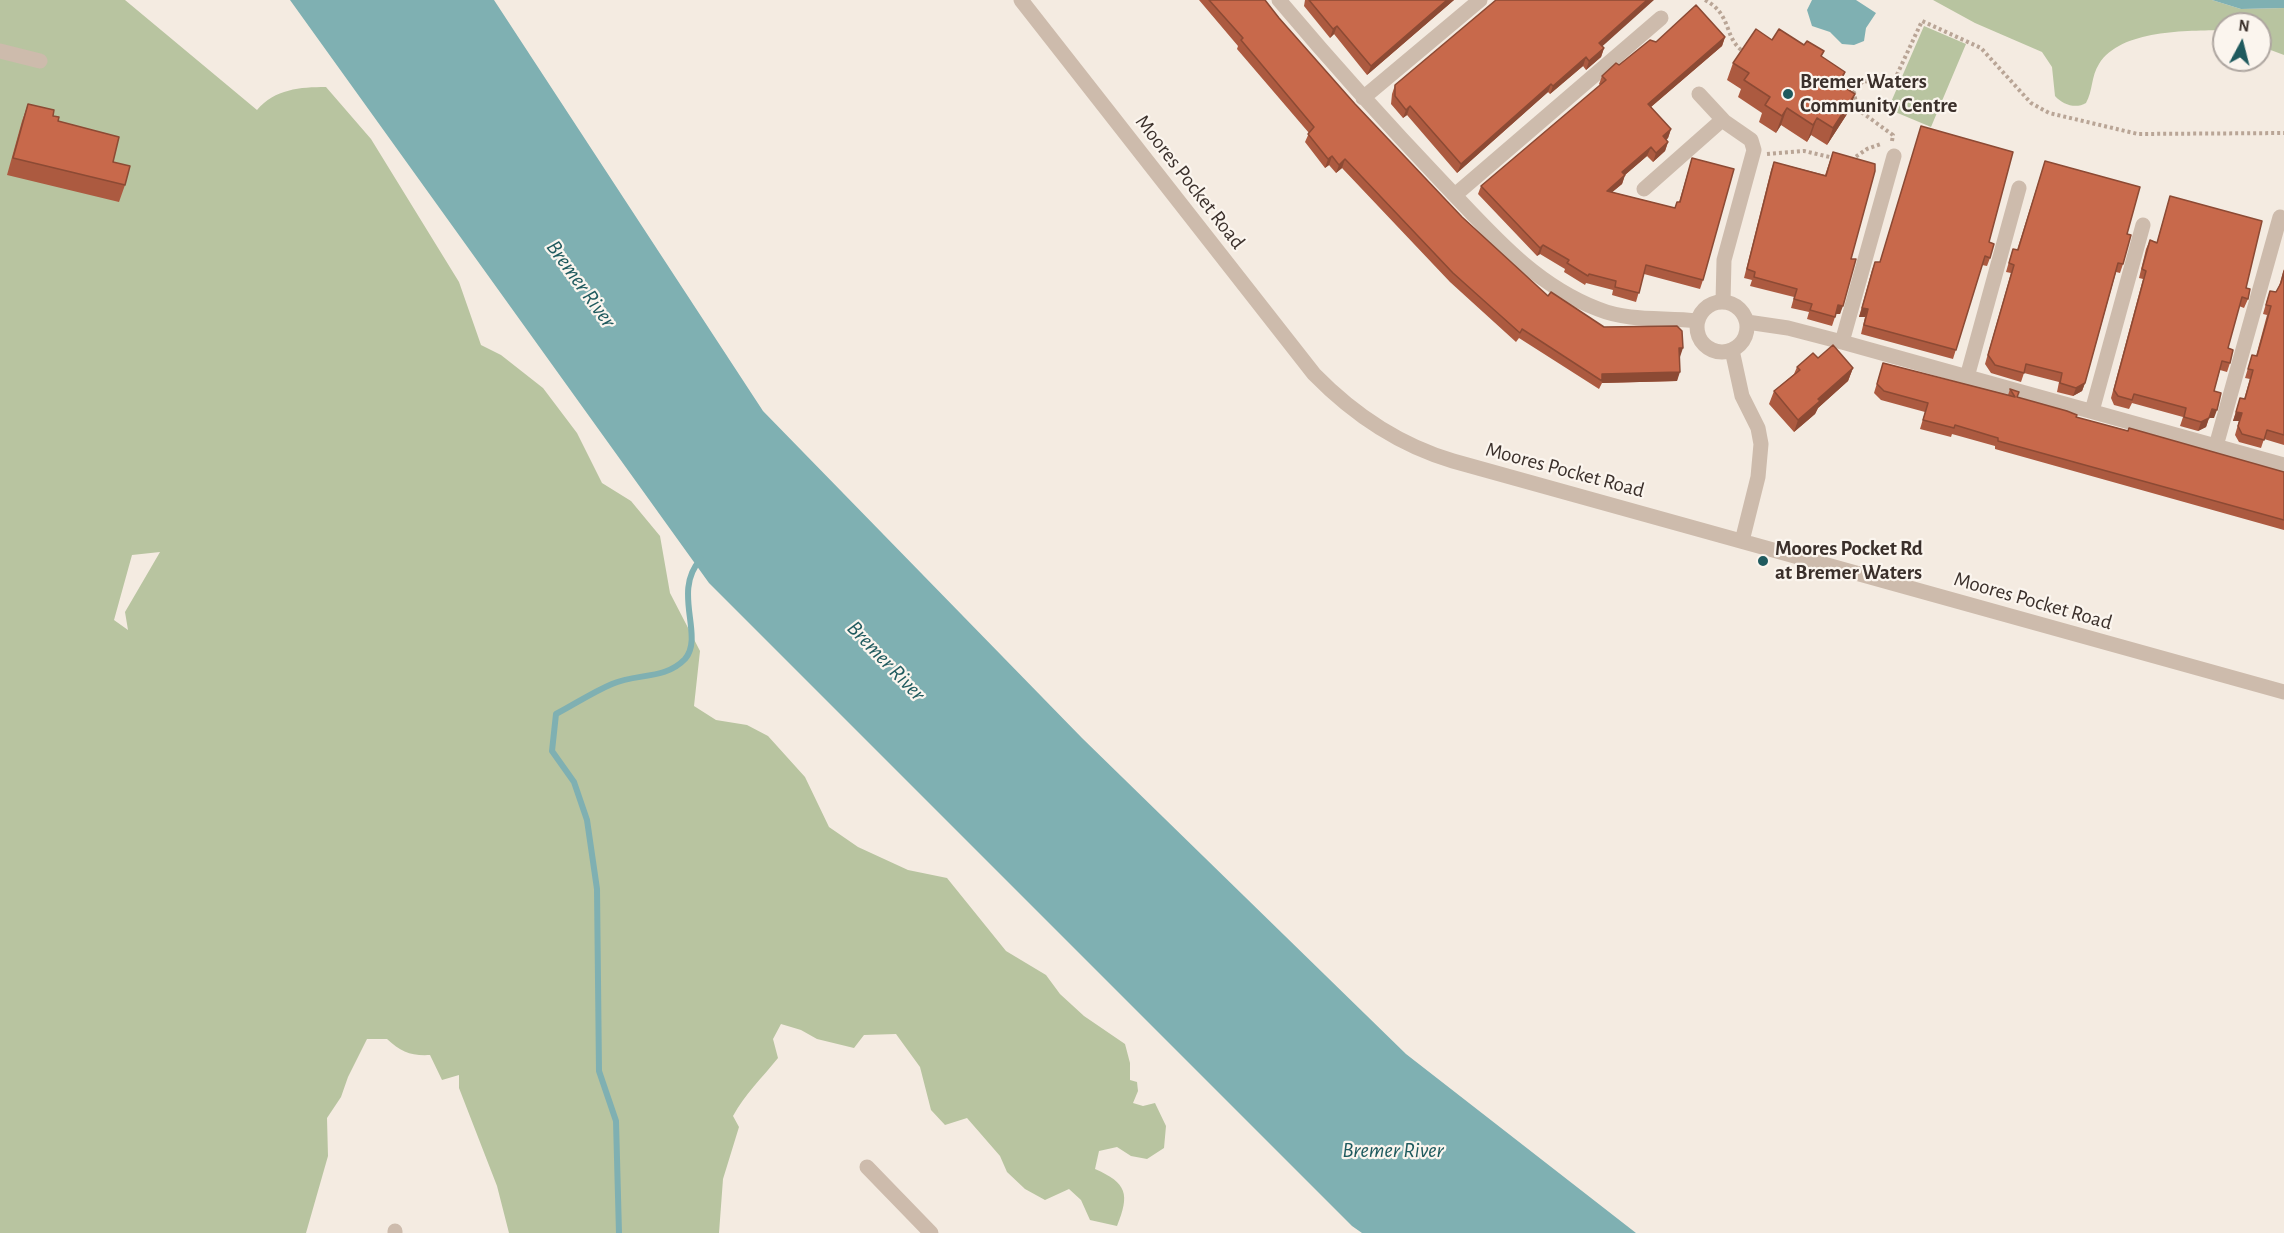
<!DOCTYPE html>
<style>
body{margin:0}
#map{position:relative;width:2284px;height:1233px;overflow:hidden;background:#f4ebe1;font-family:"Alegreya Sans",sans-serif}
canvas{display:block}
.north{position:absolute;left:2212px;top:12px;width:60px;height:60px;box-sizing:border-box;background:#fbf5ee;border:2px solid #aea6a0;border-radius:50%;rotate:7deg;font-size:16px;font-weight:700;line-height:24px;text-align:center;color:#3b302b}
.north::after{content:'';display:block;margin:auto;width:21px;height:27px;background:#1f5a5e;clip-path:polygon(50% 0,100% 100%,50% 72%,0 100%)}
</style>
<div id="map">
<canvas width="2284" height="1233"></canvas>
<div class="north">N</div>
</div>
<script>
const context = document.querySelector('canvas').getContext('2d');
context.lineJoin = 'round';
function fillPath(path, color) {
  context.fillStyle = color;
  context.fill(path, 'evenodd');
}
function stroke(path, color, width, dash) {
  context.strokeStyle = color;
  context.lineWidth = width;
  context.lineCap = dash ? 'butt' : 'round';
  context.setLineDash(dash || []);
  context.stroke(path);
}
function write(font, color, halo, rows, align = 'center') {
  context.font = font + ' "Alegreya Sans",sans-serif';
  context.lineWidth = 4.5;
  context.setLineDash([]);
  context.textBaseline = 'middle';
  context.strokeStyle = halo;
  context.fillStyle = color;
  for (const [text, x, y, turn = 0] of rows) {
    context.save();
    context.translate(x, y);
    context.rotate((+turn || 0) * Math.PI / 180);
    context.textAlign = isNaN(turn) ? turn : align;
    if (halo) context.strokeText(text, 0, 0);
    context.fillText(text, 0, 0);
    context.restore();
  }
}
const green = new Path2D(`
 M0,0H125L257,110C275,89 300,87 326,87L371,139L459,282L481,345L501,355L543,388L577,433L602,483L631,501L660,536L670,593L700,651L694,706L716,720L747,725L768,736L805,777L829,827L858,847L908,870L947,878L1006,951L1046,975L1060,994L1084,1016L1125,1044L1130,1063V1080L1137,1082L1138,1091L1133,1103L1143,1106L1155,1103L1166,1126L1164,1148L1147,1159L1131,1156L1117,1147L1099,1151L1095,1169C1127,1183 1130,1194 1117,1226L1090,1220L1081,1200L1069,1189L1045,1200L1025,1189L1007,1172L1000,1156L967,1118L945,1125L931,1110L920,1067L896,1034L864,1035L854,1048L817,1039L801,1030L781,1024L773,1039L778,1058C762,1078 745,1094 733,1116L739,1127L723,1179L719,1233H509L497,1186L459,1088V1075L442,1080L430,1055C411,1056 401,1052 387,1039H367L348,1077L341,1097L327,1118L328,1156L306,1233H0ZM160,552L125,612L128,630L114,620L132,555Z
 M1933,0H2212L2241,9L2284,8V55L2260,46V24H2224V30C2187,31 2121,29 2099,64C2091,76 2093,91 2086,103C2076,109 2063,105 2055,96L2052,67L2042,52L1975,23Z
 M1924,26L1966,44L1931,127L1888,109Z`);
const water = new Path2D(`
 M290,0H494L763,411L1082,738L1406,1054L1636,1233H1362L1352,1226L709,583Z
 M1812,0H1856L1876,13L1866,28L1864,41L1854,45L1842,44L1830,32L1812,26L1807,10Z
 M2212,0H2284V8L2241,9Z`);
const stream = new Path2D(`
 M619,1233L616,1121L599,1071L597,889L587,820L574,782L552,751L556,714C575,704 593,692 612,684C637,673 665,680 685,659C705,636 671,591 701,559`);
const path = new Path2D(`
 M1705,0C1733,15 1723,38 1744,52
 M1892,141L1893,135L1857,109L1854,92L1863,81L1888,83L1894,81L1922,21L1981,48L2031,103L2049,113L2138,134L2284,133
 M1767,154L1804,151L1834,158
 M1851,160L1867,149L1881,144`);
const minor = new Path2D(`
 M1021,0L1314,374C1353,414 1399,445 1453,461L2284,692
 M1279,0C1332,63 1387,124 1444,184C1491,233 1533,284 1598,309C1630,322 1664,317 1697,321
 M0,51L40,61
 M1699,94L1725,122L1751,140L1754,150L1724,260L1723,302
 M1363,98L1480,0
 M1644,189L1722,120
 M1455,195L1661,18
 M1697 327a25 25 0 1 1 50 0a25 25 0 1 1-50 0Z
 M1747,322L1788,328L1842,342L2284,465
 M1842,342L1894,156
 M1732,350L1742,396L1758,428L1761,444L1758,477L1742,541
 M1967,377L2019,188
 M2092,411L2143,225
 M2216,446L2280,217
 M867,1167L931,1233
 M395,1231V1233`);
const wall = new Path2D(`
 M1199,0H1265L1279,18L1355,104L1462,217L1548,296L1604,327L1680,357L1677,381L1602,383L1599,389L1519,338L1516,342L1450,282L1342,168L1336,173L1329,165L1325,168L1305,142L1309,133L1237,49L1238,46Z
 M1305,0H1454L1367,75L1334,34L1330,38L1304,6Z
 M1725,37L1722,46L1651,107L1671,129L1668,138L1666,140L1668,142L1665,151L1653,162L1647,156L1625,175L1622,184L1612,192L1675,208L1679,202L1692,158L1703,280L1700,289L1644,274L1636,302L1612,295L1613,290L1586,283L1585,285L1564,272L1565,269L1540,254L1537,256L1478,194L1481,186L1600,85L1599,84L1602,76L1656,42Z
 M1772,40L1822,57L1845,72L1841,85L1849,111L1827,145L1811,135L1807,142L1781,125L1776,133L1759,122L1762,113L1738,97L1741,89L1727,80L1733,63Z
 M1602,46L1604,48L1601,57L1586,70L1583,66L1550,94L1548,92L1457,173L1407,115L1403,118L1391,104L1392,94L1395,85Z
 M28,104L53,116L125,185L119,202L7,175L22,121Z
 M1921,126L1989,242L1990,258L1987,266L1982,265L1953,359L1861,334L1865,317H1859L1872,270L1875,262H1880Z
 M1833,152L1851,259L1840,314H1836L1832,326L1807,319L1809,312L1791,308L1794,297L1750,286L1752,280L1744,278L1771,170L1774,162L1825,175Z
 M2045,161L2127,234L2123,264L2120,273L2116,272L2085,383L2082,391L2073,396L2057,392L2059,382L2024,373L2021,382L1991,373L1985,364L2011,273L2006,272L2010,258L2013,249L2017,250Z
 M2170,196L2246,288L2248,299L2244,308L2239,306L2228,348L2230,363L2227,372L2220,370L2214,391V418H2209L2206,427L2198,431L2180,426L2183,417L2132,403L2129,409L2114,405L2111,398L2143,279L2139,278L2146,249L2150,240L2157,242Z
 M2284,269V445L2264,439L2261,448L2239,442L2235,435L2239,421H2233L2240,398L2244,399L2250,379L2245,378L2252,355L2256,356L2267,315L2263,314L2267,300L2270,291L2276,292L2279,286Z
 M1818,358L1853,368L1848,381L1818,408L1815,414L1794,432L1769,404L1774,391L1794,374L1797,367Z
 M1883,363L2008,395L2010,389L2017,397L2076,417L2284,472V530L1995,449V446L1952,434L1951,437L1920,429L1925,412L1881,400L1874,393Z`);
const shadedWall = new Path2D(`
 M1447,0H1454L1367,75L1371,66Z
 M1647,0H1654L1596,52L1599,43Z
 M1337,26L1334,34L1330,38L1333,29Z
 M1725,37L1722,46L1645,112L1648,104Z
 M1604,48L1601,57L1586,70L1589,61Z
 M1586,57L1583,66L1550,94L1553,86Z
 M1845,72L1839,89L1838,83Z
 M1551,84L1548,92L1457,173L1461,164Z
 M1855,94L1849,111L1827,145L1833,128Z
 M1410,106L1407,115L1403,118L1406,110Z
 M1787,108L1781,125L1776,133L1782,116Z
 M1817,118L1811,135L1807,142L1813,125Z
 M1671,129L1668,138L1660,145L1663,136Z
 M1668,142L1665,151L1653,162L1656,153Z
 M1651,147L1647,156L1619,180L1622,172Z
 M1332,156L1329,165L1325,168L1328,159Z
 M1345,159L1342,168L1336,173L1339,165Z
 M1625,175L1622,184L1604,199L1607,191Z
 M1543,245L1540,254L1537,256L1540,248Z
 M1838,305L1843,306L1840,314H1835Z
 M1862,308L1868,309L1865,317H1859Z
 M1679,348H1683L1680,357H1676Z
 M1853,368L1848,381L1818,408L1815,414L1794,432L1798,420L1818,399Z
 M1680,372L1677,381L1602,383V374Z
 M2085,383L2082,391L2073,396L2076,388Z
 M2212,409L2217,410L2214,418H2209Z
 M2236,412L2242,413L2239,421H2233Z
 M2209,418L2206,427L2198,431L2201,422Z`);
const building = new Path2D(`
 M1209,0H1265L1279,18L1355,104L1462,217L1548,296L1551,292L1604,327L1677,326L1682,331L1683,348H1679L1680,372L1602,374V381L1522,329L1520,333L1453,273L1345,159L1339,165L1332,156L1328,159L1308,134L1314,127L1241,40L1243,38Z
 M1309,0H1447L1371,66L1337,26L1333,29Z
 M1496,0H1647L1599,43L1604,48L1589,61L1586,57L1553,86L1551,84L1461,164L1410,106L1406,110L1395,96V85Z
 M1696,5L1725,37L1648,104L1671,129L1663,136L1668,142L1656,153L1651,147L1622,172L1625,175L1607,191L1675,208L1677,202H1680L1692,158L1734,169L1703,280L1646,265L1639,293L1615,287L1616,281L1589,274L1588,276L1567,263L1569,260L1543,245L1540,248L1481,186L1606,80L1602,76L1616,63L1619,65L1650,40L1656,42Z
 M1756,29L1772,40L1779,29L1804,45L1807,41L1824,51L1821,56L1845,72L1838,83L1855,94L1833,128L1817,118L1813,125L1787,108L1782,116L1765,105L1770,97L1744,80L1749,73L1733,63Z
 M28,104L54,110L53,116L59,117L58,121L119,137L113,162L130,166L125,185L13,158Z
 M1921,126L2013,152L1989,242L1994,244L1990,258L1985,256L1956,350L1864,325L1868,309L1862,308L1875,262H1880Z
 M1833,152L1875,164V171L1851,259H1856L1843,306L1838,305L1835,317L1810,310L1812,304L1794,299L1797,289L1754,277L1755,272L1747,269L1774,162L1826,176Z
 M2045,161L2140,187L2127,234L2131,235L2123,264L2118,263L2085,383L2076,388L2060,383L2062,373L2026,364L2024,373L1995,365L1988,355L2014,265L2009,263L2013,249L2018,250Z
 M2170,196L2262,221L2246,288L2250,289L2248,299L2242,297L2228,348L2233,350L2230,363L2222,361L2214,391L2221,393L2217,410L2212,409L2209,418L2201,422L2184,417L2186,408L2134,394L2132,400L2118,396L2114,390L2146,271L2142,269L2150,240L2157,243Z
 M2284,271V435L2267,430L2264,440L2242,434L2238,426L2242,413L2236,412L2240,398L2245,399L2253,370L2248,369L2252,355L2257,356L2271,306L2266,305L2270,291L2276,292L2281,283Z
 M1833,345L1853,368L1818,399L1820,401L1798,420L1774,391L1800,370L1797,367L1813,353L1818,358Z
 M1883,363L2015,397L2010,389L2019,392L2017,397L2067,411L2077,415L2076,417L2128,431L2129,428L2284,472V520L1998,441V438L1955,425L1954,428L1923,420L1928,403L1884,391L1877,384Z`);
const markers = [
 [1788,94,6,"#1f5a5e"],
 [1763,561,6,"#1f5a5e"]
];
const poiNames = [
 ["Bremer Waters",1800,82],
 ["Community Centre",1800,106],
 ["Moores Pocket Rd",1775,549],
 ["at Bremer Waters",1775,573]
];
const streetNames = [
 ["Moores Pocket Road",1190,182,52],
 ["Moores Pocket Road",1565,470,15],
 ["Moores Pocket Road",2033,601,16]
];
const waterNames = [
 ["Bremer River",581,284,54],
 ["Bremer River",886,661,46],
 ["Bremer River",1393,1150]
];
fillPath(green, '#b8c4a0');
fillPath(water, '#7fb0b2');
stroke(stream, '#7fb0b2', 6);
stroke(path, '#b9a596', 4, [3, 3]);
stroke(minor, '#cdbbac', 15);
fillPath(wall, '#ac5a40');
fillPath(shadedWall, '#8c4a34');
fillPath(building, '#c8694b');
stroke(building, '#8c4a34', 1.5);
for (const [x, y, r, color] of markers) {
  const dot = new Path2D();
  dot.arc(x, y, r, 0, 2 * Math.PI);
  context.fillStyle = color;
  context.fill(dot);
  stroke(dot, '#fbf5ee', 2);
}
write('bold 21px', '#3b302b', '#fbf5ee', poiNames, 'left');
write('21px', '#3b302b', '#fbf5ee', streetNames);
write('italic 22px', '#1f5a5e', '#fbf5ee', waterNames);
</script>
